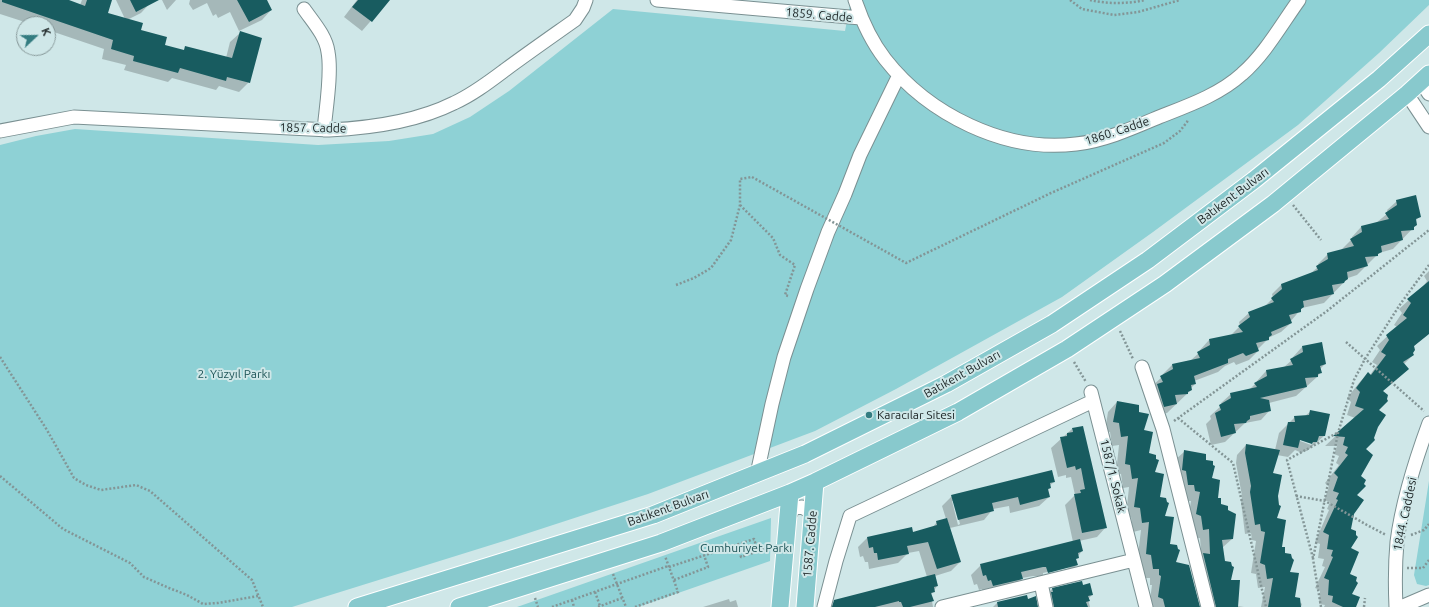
<!DOCTYPE html>
<meta charset="utf-8">
<style>
body{margin:0}
#map{position:relative;width:1429px;height:607px;overflow:hidden;background:#cfe7e8;font-family:Ubuntu,sans-serif}
canvas{display:block}
.north{position:absolute;left:16px;top:16px;width:40px;height:40px;box-sizing:border-box;background:#cfe7e8;border:1px solid #879899;border-radius:50%;rotate:68deg;font-size:11px;font-weight:700;line-height:16px;text-align:center;color:#1a2223}
.north::after{content:'';display:block;margin:auto;width:14px;height:18px;background:#337c80;clip-path:polygon(50% 0,100% 100%,50% 72%,0 100%)}
</style>
<div id="map">
<canvas width="1429" height="607"></canvas>
<div class="north">K</div>
</div>
<script>
const context = document.querySelector('canvas').getContext('2d');
context.lineJoin = 'round';
function fillPath(path, color) {
  context.fillStyle = color;
  context.fill(path, 'evenodd');
}
function stroke(path, color, width, dash) {
  context.strokeStyle = color;
  context.lineWidth = width;
  context.lineCap = dash ? 'butt' : 'round';
  context.setLineDash(dash || []);
  context.stroke(path);
}
function write(font, color, halo, rows, align = 'center') {
  context.font = font + ' Ubuntu,sans-serif';
  context.lineWidth = 4;
  context.setLineDash([]);
  context.textBaseline = 'middle';
  context.strokeStyle = halo;
  context.fillStyle = color;
  for (const [text, x, y, turn = 0] of rows) {
    context.save();
    context.translate(x, y);
    context.rotate((+turn || 0) * Math.PI / 180);
    context.textAlign = isNaN(turn) ? turn : align;
    if (halo) context.strokeText(text, 0, 0);
    context.fillText(text, 0, 0);
    context.restore();
  }
}
const green = new Path2D(`
 M851,0H1429V5L1379,53L1298,125L1153,232L1062,297L896,389L815,431L648,494L507,540L292,607H0V145L36,136L75,129L318,145L389,141L433,134L470,117L509,91L613,9L845,31Z
 M1429,481V585L1426,586L1417,584L1414,575Z
 M771,518L770,561L638,607H517Z`);
const shadow = new Path2D(`
 M0,0H65L80,5L82,0H111L106,14L125,19L116,0H153L141,13L127,20L140,31L164,45L183,51L186,48L226,58L230,42L240,33L249,82L239,92L219,86L216,90L172,78L168,82L124,70L126,65L102,59L104,49L48,30V24H31L0,14Z
 M162,0H176L167,10Z
 M190,0H266L271,10L262,20L239,31L230,12L218,18L216,14L213,16L207,3L193,10L189,4Z
 M357,0H389L362,31L344,17Z
 M1397,201L1420,216L1415,221L1416,225L1393,249L1379,253L1357,275L1348,278L1324,303L1302,308L1290,322L1291,323L1281,332L1268,338V339L1258,349V351L1249,360L1236,365L1234,362L1225,366L1218,372L1194,381L1195,384L1191,388V390L1167,413L1155,416L1151,387L1163,376V374L1172,365L1190,361L1200,352V350L1209,340L1230,336L1240,326L1239,322L1249,313L1263,308L1273,298L1272,294L1281,285L1310,274L1319,266L1318,264L1328,254L1341,250L1352,239V237L1361,227L1376,223L1388,213L1387,210Z
 M1429,271V332L1413,347V355L1404,364L1382,392L1377,410V427L1365,449L1349,529V574L1350,594L1355,607H1324L1325,605L1319,604L1320,590L1315,588L1325,567L1322,566L1324,559L1318,558L1320,544L1315,542L1329,510L1327,509L1330,502L1324,500L1329,487L1325,483L1339,465L1336,463L1339,456L1334,454L1337,446H1325L1355,418L1347,415L1351,402L1347,398L1359,383L1368,373L1370,375L1377,365L1372,362L1380,350L1377,346L1397,327L1394,325L1402,313L1399,309L1422,288L1427,281L1424,276Z
 M1302,347L1325,364L1320,369L1321,372L1317,377L1296,396L1269,403L1270,410L1261,420L1245,423L1225,442L1211,445L1206,424L1211,419L1210,416L1222,405L1221,403L1231,394L1249,390L1257,382V381L1266,371L1283,368L1293,359V357Z
 M1117,402L1148,454L1154,473L1169,544L1174,563L1199,607H1149L1152,585H1150V578H1144L1142,564L1137,563L1141,530L1133,532L1131,517L1126,516L1129,487L1123,488L1121,474L1116,473L1119,445L1112,446L1110,432L1105,431L1108,412Z
 M1311,411L1324,436L1307,451H1304L1302,453L1295,450L1288,457L1277,455L1272,474L1277,496L1276,519L1281,548L1294,597L1302,604L1301,607H1261L1265,587L1258,588L1256,574L1251,573L1256,541L1252,540L1251,533L1245,534L1241,502L1242,496L1236,463L1237,455L1246,445L1275,450L1279,433L1295,417L1305,416ZM1296,437L1313,443L1311,445L1295,439Z
 M1072,429L1106,527L1097,537L1079,541L1082,551L1075,560L1077,565L1067,575L1038,582L1037,576H1033L1022,578L1012,588L983,595L982,589L979,590L977,584L974,585L971,575L981,565L1073,542L1065,505L1075,495L1071,477L1066,478V475L1058,477L1051,448ZM1070,567L1067,569L1043,575V573Z
 M1185,451L1205,461L1217,499L1220,505L1232,539L1222,548L1224,562L1237,606L1244,607H1205L1200,538L1194,539L1187,524L1191,501H1185L1175,460Z
 M1054,482L1049,486L1050,488L1047,491L1049,497L1039,506L1010,513L1009,506L993,509L984,520L950,528L960,562L951,571L935,576L937,586L931,595L933,607H830L837,600L927,577L919,551L908,553L898,563L869,569L868,562H865L863,556L860,557L858,547L867,538L912,533L932,528L937,522L946,519L942,506L952,496ZM952,501H954L960,524L958,525Z
 M1082,582L1083,586L1092,595L1088,599L1090,607H1043V599L1052,589Z
 M729,599L730,602L736,600L738,607H703Z
 M1027,600L1037,607H993L997,603Z`);
const building = new Path2D(`
 M2,0H69L85,6L87,0H112L108,13L143,23L141,30L167,37L165,45L184,50L185,46L232,58L240,31L262,38L250,83L227,77L226,81L180,68L178,73L133,61L134,56L111,49L113,40L2,2Z
 M130,0H159L136,12Z
 M237,0H267L272,10L249,22Z
 M358,0H390L372,22L352,7Z
 M1416,195L1421,217L1416,219L1417,225L1414,227V230L1401,231L1403,240L1381,246L1382,252L1378,254V256L1365,257L1368,266L1347,272L1348,279L1345,281L1344,283L1332,285L1334,294L1303,301L1304,307L1301,309V312L1289,315L1292,323L1271,332L1272,335L1269,337V340L1256,343L1259,351L1246,356L1243,353L1228,359V363L1194,376L1196,384L1191,385L1192,390L1188,392V394L1175,395L1177,404L1164,407L1157,384L1163,382L1160,376L1173,369L1172,364L1200,358L1197,352L1210,345L1209,339L1243,332L1238,326L1250,317L1248,312L1274,302L1271,298L1282,289L1281,284L1318,270L1316,266L1328,259L1327,253L1354,246L1350,239L1362,232L1361,226L1389,219L1385,213L1397,205L1396,200Z
 M1429,281V334L1414,346L1415,350L1413,353L1414,355L1403,362L1409,369L1383,391L1388,395L1387,399L1388,401L1379,410L1386,415L1378,427L1374,438L1375,440L1366,449L1373,455L1361,476L1366,480L1364,484L1366,486L1357,495L1364,500L1354,514L1351,529L1356,531V535L1358,537L1351,548L1359,552L1350,574L1357,577L1356,581L1358,583L1352,594L1360,597L1356,607H1343L1332,602L1333,596L1328,595L1329,580L1324,578L1333,557L1331,556L1333,550L1327,549L1329,535L1323,532L1338,500L1336,499L1339,493L1333,491L1338,477L1334,473L1348,455L1345,453L1348,447L1343,445L1345,437L1333,436L1364,409L1355,406L1360,392L1356,388L1368,372L1371,375L1386,355L1381,352L1389,340L1386,335L1407,318L1403,315L1411,303L1407,299Z
 M1322,342L1326,364L1320,366L1322,373L1318,374V377L1305,378L1307,387L1260,398L1269,400L1271,411L1250,416V419L1247,421L1246,423L1234,424L1236,433L1221,437L1215,413L1221,410L1219,405L1231,398L1230,393L1257,387L1254,383L1267,376L1266,370L1293,365L1290,359L1303,352L1302,346Z
 M1117,401L1139,405V412L1149,414L1144,430L1153,432L1149,453L1156,455V459L1159,460L1155,472L1164,474L1160,497L1166,498L1167,502L1169,503L1165,516L1174,517L1170,544L1177,545L1178,549L1180,550L1176,562L1189,565L1200,607H1165L1163,599L1158,597L1161,576L1159,575V569H1153L1151,555L1146,554L1149,522L1142,523L1140,508L1134,507L1138,478L1132,479L1130,465L1125,464L1128,436L1121,437L1119,423L1113,422Z
 M1310,410L1330,414L1325,436H1319L1317,442H1313L1312,444L1300,440L1298,448L1283,445L1288,422H1295L1294,416L1309,415Z
 M1083,426L1107,528L1082,533L1074,494L1081,493L1080,490L1085,489L1081,468L1076,470L1075,466L1067,468L1060,437L1067,436V433L1073,432L1072,428Z
 M1246,444L1280,450L1273,473L1282,475L1278,496L1279,505L1281,506L1277,518L1286,520L1282,547H1285V553L1291,554L1292,558L1294,560L1290,572L1299,573L1295,597L1300,598L1301,607H1268L1273,578L1267,579L1265,565L1260,563L1265,532L1261,531L1260,524L1255,525L1250,492L1251,486L1245,453Z
 M1184,450L1206,454V460L1213,461V465L1215,466L1212,478L1220,480L1218,498H1221V504L1228,506V510L1236,514L1233,539L1222,540L1225,561L1231,562L1232,566L1234,567L1231,580H1240L1238,607H1216L1203,553L1210,554L1209,529L1203,530L1201,516L1196,514L1200,492L1195,491L1194,485H1188L1186,471L1182,470Z
 M1052,470L1055,482L1050,483L1051,488L1048,489L1050,497L1020,505L1018,497L992,503L994,511L958,520L951,495Z
 M947,518L961,562L937,569L928,542L907,546L909,554L878,560L877,553H874L873,547L869,548L867,537L912,527L913,532L937,525L936,521Z
 M1080,539L1083,551L1078,553L1079,558L1076,559L1078,565L1048,573L1046,567H1043L1021,572L1023,579L993,586L991,580L988,581L986,575L983,576L980,564Z
 M935,574L938,586L934,587L935,592L931,593L934,601L910,607H903L901,602H899V601L875,607H832L834,600Z
 M1082,581L1083,585L1090,583L1093,595L1088,596L1090,601L1086,602L1088,607H1054L1051,592H1053L1052,588Z
 M1027,595L1028,599L1036,596L1038,607H998L997,602Z`);
const path = new Path2D(`
 M1070,0L1082,9L1114,15L1138,12L1180,0
 M1090,0C1107,4 1128,4 1145,0
 M740,205L773,238L780,255L795,265L785,295L788,296
 M1293,205L1321,240
 M881,249L906,263L1051,193L1164,143L1180,131L1187,122L1188,119
 M676,285L694,278L711,268L731,240L740,205V179L752,177
 M1120,331L1133,359
 M1346,342L1424,411
 M0,357L47,430L74,478L86,485L101,490L136,485L150,491L252,580L263,607
 M1074,362L1086,382
 M1178,418L1233,463L1266,607
 M1174,421L1327,311L1429,230
 M0,476L63,529L130,563L144,577L169,588L187,595L203,604L218,603L258,596
 M1296,496L1325,501L1367,525L1386,535
 M1411,535L1424,530L1429,524
 M737,544L741,557L770,547
 M1313,558L1287,460L1337,433
 M669,567L754,539L758,551
 M1407,568H1423L1429,560
 M613,574L626,607
 M674,580L708,567L704,555
 M595,592L600,606
 M535,598L538,607
 M572,600L574,607
 M552,607L668,566
 M598,607L622,598
 M635,607L678,592L665,556
 M1321,607L1313,559L1338,433L1354,380L1365,359L1401,303L1429,265
 M1364,607L1365,598`);
const minor = new Path2D(`
 M657,0L861,18
 M855,0C862,21 871,41 885,59C928,114 1005,153 1076,144C1104,141 1133,128 1159,117C1187,106 1219,95 1242,74C1265,54 1281,25 1299,0
 M304,9C313,22 326,36 328,52C332,73 326,108 324,130
 M1421,82L1429,94
 M1407,94L1429,127
 M0,131L74,117L329,130C372,128 416,122 454,103C472,95 489,82 505,70C528,53 551,37 575,20L583,8L586,0
 M1142,367L1163,429L1208,607
 M1091,392L1146,607
 M757,474L772,404L784,357L807,289L828,232L845,194L860,155L899,75
 M788,518L794,508L802,507L809,511L812,520
 M1041,583L1046,607
 M824,607L836,561L850,516L1093,401
 M942,607L1134,560
 M1396,607C1395,585 1395,564 1397,542C1402,502 1415,461 1429,423
 M1401,607L1429,595`);
const major = new Path2D(`
 M357,607L653,515L805,454L946,384L1052,324L1148,260L1254,180L1379,79L1429,34
 M459,607L661,543L790,493L815,482L958,412L1067,349L1165,284L1273,204L1407,94L1429,74
 M780,607L790,493
 M805,607L815,482`);
const pathBridge = new Path2D(`
 M752,177L881,249`);
const markers = [
 [869,415,4,"#337c80"]
];
const streetNames = [
 ["1859. Cadde",819,15,5],
 ["1857. Cadde",313,128,1],
 ["1860. Cadde",1117,131,-18],
 ["Batıkent Bulvarı",1233,196,-37],
 ["Batıkent Bulvarı",962,374,-29],
 ["1587/1. Sokak",1113,476,76],
 ["Batıkent Bulvarı",668,508,-20],
 ["1844. Caddesi",1405,514,-78],
 ["1587. Cadde",810,544,-85]
];
const parkNames = [
 ["2. Yüzyıl Parkı",234,374],
 ["Cumhuriyet Parkı",746,548]
];
const poiNames = [
 ["Karacılar Sitesi",877,415]
];
fillPath(green, '#8ed1d5');
fillPath(shadow, '#0003');
fillPath(building, '#185c60');
stroke(minor, '#7a9092', 15);
stroke(major, '#fff', 19);
stroke(path, '#839596', 2.5, [2, 2]);
stroke(minor, '#fff', 13);
stroke(major, '#88c9cd', 17);
stroke(pathBridge, '#839596', 2.5, [2, 2]);
for (const [x, y, r, color] of markers) {
  const dot = new Path2D();
  dot.arc(x, y, r, 0, 2 * Math.PI);
  context.fillStyle = color;
  context.fill(dot);
  stroke(dot, '#cfe7e8', 1.5);
}
write('12px', '#1a2223', '#cfe7e8', streetNames);
write('12px', '#1e5457', '#cfe7e8', parkNames);
write('12px', '#1a2223', '#cfe7e8', poiNames, 'left');
</script>
